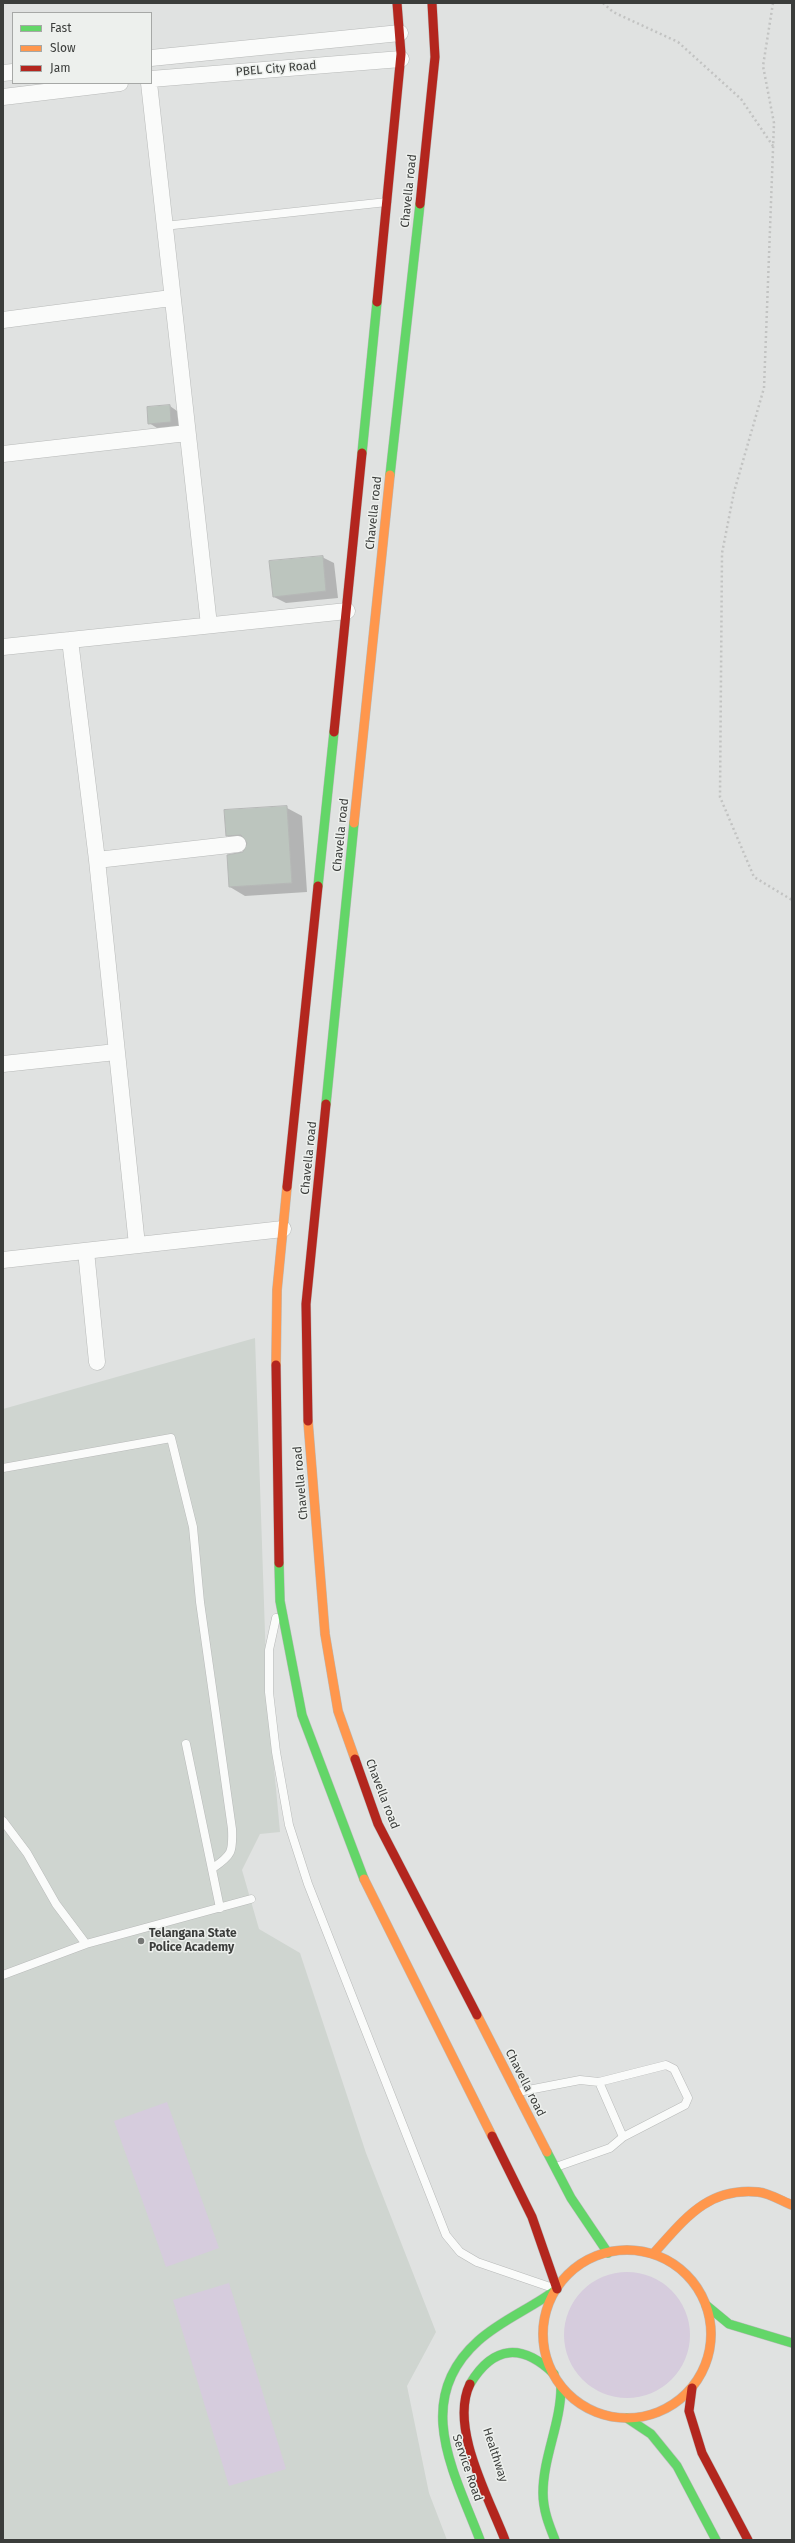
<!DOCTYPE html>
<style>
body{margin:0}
#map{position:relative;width:795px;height:2543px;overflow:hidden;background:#e0e2e1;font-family:"Fira Sans",sans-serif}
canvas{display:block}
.frame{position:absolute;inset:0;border:4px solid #3b3d3b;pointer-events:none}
.legend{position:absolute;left:12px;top:12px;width:140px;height:72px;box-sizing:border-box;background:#edf0ed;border:1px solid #a6a8a6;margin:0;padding:5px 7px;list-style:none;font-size:12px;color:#3b3d3b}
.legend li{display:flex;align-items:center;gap:8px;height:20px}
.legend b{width:20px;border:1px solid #a6a8a6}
</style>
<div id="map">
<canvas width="795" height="2543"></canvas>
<div class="frame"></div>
<ul class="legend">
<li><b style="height:5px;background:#63d668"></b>Fast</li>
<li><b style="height:5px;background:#ff974d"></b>Slow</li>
<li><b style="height:5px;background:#b3261e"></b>Jam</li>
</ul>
</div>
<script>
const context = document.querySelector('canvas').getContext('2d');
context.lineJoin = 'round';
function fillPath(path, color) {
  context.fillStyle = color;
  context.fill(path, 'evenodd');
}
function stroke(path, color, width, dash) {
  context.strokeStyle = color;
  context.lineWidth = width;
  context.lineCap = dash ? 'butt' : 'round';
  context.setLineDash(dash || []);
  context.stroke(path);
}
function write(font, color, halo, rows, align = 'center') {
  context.font = font + ' "Fira Sans",sans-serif';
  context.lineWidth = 3;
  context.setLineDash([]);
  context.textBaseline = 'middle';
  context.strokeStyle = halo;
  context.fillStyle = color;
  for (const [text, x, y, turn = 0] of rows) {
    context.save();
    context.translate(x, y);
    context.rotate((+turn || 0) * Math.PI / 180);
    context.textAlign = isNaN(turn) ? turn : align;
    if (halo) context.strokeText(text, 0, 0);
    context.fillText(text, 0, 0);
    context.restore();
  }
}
const built = new Path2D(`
 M255,1338L267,1692L280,1832L260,1834L242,1870L259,1929L300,1953L366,2153L436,2332L407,2386L429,2493L447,2540H3V1409Z`);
const green = new Path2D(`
 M167,2102L219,2248L166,2267L114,2121Z
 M564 2335a63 63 0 1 1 126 0a63 63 0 1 1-126 0Z
 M229,2283L286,2469L229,2486L173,2300Z`);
const shadow = new Path2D(`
 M170,406L177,411L179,426L157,428L149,423Z
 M322,557L334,563L338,598L286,603L274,597Z
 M287,808L302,816L307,892L245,896L230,887L248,844H242L226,835L225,811Z`);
const building = new Path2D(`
 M170,405L171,422L148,424L147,407Z
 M323,556L326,591L273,597L269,561Z
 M287,806L292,883L229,887L227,855L243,852L247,843L241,835L226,836L224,810Z`);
const path = new Path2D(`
 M603,3L613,12L678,42L741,99L773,146
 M773,3L763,66L774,123L764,388L734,492L722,553L720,797L754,877L792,900`);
const lane = new Path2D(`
 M164,226L387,202
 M3,1468L171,1438L193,1527L200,1602L232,1829C233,1852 232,1855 213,1868
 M276,1618L269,1650V1692L276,1752L289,1825L308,1884L446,2235L460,2252L477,2262L553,2288
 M186,1744L220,1908
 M3,1821L27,1853L56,1904L86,1944
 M3,1975L86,1944L251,1899
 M599,2082L623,2137
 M518,2092L580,2080L599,2082L666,2065L674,2069L688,2098L685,2105L623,2137L610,2148L556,2167`);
const street = new Path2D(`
 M151,58L400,33
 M3,73L13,72
 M151,79L401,59
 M149,83L209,625
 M3,97L120,83
 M3,320L171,298
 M3,454L187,433
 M70,640L97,860L137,1245
 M3,647L347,611
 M97,860L238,844
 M3,1064L116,1052
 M86,1251L97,1362
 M3,1260L283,1229`);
const fast = new Path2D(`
 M362,453L377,302
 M390,475L420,204
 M318,886L334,732
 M326,1104L354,823
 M279,1563L280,1601L302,1715L364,1879
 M547,2152L571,2198L608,2253
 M706,2305L729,2324L792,2343
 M470,2384C494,2344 523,2344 554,2374
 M627,2418L651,2434L677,2466L716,2540
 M480,2540C454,2472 412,2400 478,2341C501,2320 532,2308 557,2289
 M555,2540C549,2525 543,2510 543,2493C543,2457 561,2423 561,2387`);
const slow = new Path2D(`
 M354,823L390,475
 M276,1365L277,1290L287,1187
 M308,1421L325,1634L338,1711L355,1759
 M364,1879L492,2136
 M477,2015L547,2152
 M543 2334a84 84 0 1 1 168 0a84 84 0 1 1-168 0Z
 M653,2254C684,2220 707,2187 758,2192C769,2193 782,2201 792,2205`);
const jam = new Path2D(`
 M420,204L435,57L432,3
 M377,302L401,54L397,3
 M334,732L362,453
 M287,1187L318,886
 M276,1365L279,1563
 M308,1421L306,1304L326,1104
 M355,1759L378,1824L477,2015
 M492,2136L532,2217L557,2289
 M470,2384C449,2427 489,2498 505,2540
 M692,2388L689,2411L702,2453L748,2540`);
const markers = [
 [141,1941,4,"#757775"]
];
const streetNames = [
 ["PBEL City Road",276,69,-5],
 ["Chavella road",409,191,-84],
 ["Chavella road",374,513,-84],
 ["Chavella road",341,835,-84],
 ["Chavella road",309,1158,-84],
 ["Chavella road",301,1483,-95],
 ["Chavella road",382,1794,69],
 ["Chavella road",525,2083,63],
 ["Healthway",495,2455,72],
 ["Service Road",467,2468,71]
];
const poiNames = [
 ["Telangana State",149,1934],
 ["Police Academy",149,1948]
];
fillPath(built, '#cfd5d0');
fillPath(green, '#d6ccdd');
fillPath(shadow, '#0003');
fillPath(building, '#bcc5be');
stroke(building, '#b5b7b6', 1);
stroke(lane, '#b8bab9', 9);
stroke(street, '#b8bab9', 17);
stroke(fast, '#b8bab9', 10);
stroke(slow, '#b8bab9', 10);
stroke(jam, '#b8bab9', 10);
stroke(path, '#c2c3c2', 2.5, [2, 3]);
stroke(lane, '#fafbfa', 8);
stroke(street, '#fafbfa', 16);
stroke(fast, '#63d668', 9);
stroke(slow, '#ff974d', 9);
stroke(jam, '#b3261e', 9);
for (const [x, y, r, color] of markers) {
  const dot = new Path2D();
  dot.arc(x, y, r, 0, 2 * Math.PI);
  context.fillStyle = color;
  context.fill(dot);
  stroke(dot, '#edf0ed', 1.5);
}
write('12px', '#3b3d3b', '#edf0ed', streetNames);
write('bold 12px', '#3b3d3b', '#edf0ed', poiNames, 'left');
</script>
